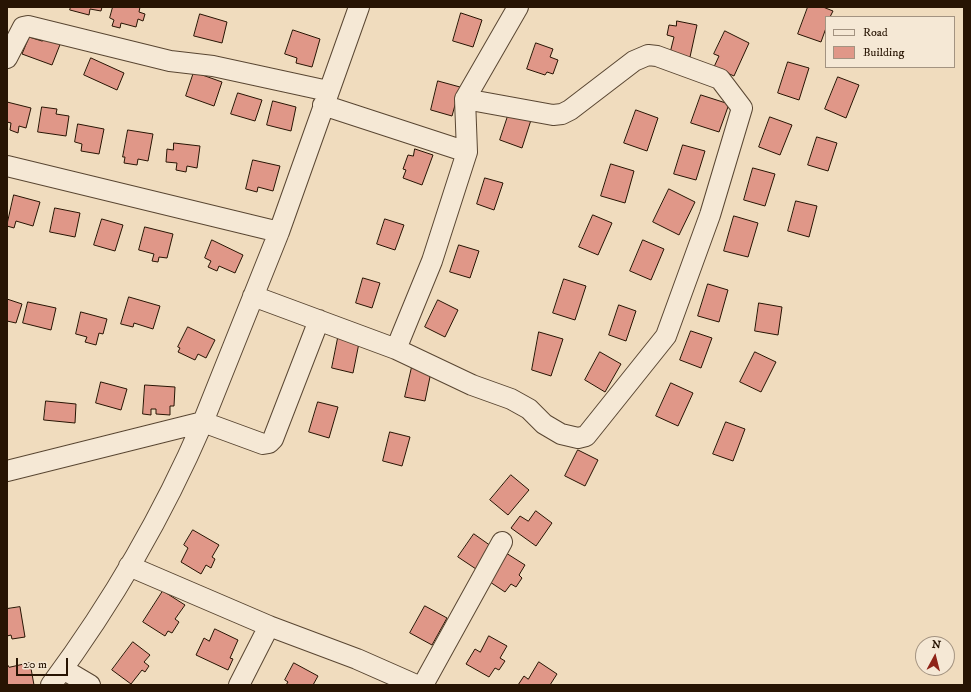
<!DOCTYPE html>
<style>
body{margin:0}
#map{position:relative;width:971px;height:692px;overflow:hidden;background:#f0dcbe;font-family:"IM FELL DW Pica",serif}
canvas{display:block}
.frame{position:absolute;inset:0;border:8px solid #271403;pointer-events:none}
.legend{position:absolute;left:825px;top:16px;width:130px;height:52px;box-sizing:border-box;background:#f5e8d5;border:1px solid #a39381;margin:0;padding:5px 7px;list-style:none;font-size:12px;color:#271403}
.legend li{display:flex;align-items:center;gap:8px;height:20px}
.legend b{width:20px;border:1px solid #a39381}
.north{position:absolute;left:915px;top:636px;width:40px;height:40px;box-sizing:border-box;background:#f5e8d5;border:1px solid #a39381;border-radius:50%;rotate:7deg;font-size:11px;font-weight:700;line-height:16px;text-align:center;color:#271403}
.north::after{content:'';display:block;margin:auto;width:14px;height:18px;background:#8f2418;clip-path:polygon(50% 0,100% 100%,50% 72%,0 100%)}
.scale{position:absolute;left:16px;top:658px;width:52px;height:18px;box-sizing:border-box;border:2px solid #271403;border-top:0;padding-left:5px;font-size:12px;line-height:14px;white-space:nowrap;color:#271403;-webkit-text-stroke:3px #f5e8d5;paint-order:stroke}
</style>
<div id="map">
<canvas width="971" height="692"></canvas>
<div class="frame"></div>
<ul class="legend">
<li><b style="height:5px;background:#f5e8d5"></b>Road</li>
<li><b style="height:11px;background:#e09788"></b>Building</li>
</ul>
<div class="north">N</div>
<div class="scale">20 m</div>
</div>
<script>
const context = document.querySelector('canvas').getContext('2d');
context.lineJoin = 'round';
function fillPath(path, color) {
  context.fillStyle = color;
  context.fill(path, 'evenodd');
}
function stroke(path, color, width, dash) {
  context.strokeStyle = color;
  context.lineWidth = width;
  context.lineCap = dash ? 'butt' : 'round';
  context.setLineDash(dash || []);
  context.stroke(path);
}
const building = new Path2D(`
 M71,7H102L101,11L90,9L89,15L70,10Z
 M113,7H140L139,12L145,14L143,21L138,19L136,27L121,23L120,28L112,26L114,20L110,18Z
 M808,7H823L833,11L830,17H826V28L821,42L798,34Z
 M461,13L482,20L473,47L453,41Z
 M200,14L227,22L222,43L194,36Z
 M677,21L697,25L690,57L670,53L674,37L667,35L669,25L676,26Z
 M293,30L320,39L312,67L296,63L297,58L285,54Z
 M725,31L749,43L734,76L714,67L719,56L714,54Z
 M44,36L61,42L52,65L22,54L29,37L42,41Z
 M536,43L553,49L550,57L558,60L553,74L547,72L545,75L527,69Z
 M91,58L124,73L117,90L84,75Z
 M788,62L809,68L799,100L778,93Z
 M194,72L222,82L214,106L186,96Z
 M838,77L859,85L846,118L825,109Z
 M438,81L460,87L452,116L431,110Z
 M238,93L262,100L255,121L231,114Z
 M701,95L729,104L719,132L691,123Z
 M273,101L296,107L291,131L267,125Z
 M7,102L31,108L26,128L19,126L18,133L10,130L11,123L7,122Z
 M42,107L57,109L56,114L69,116L66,136L38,132Z
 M636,110L658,118L647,151L624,143Z
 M509,113L531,120L522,148L500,140Z
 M770,117L792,125L780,155L759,147Z
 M78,124L104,129L99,154L81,151L82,144L75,142Z
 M128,130L153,134L148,161L138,159L137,165L124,163L125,157H123Z
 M817,137L837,143L828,171L808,165Z
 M174,143L200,146L197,168L187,166L186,172L176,170L177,163L166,162L167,149L173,150Z
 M683,145L705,151L696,180L674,174Z
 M415,149L433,155L422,185L403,178L406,170L403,169L408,155L413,156Z
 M253,160L280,166L273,191L258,187L257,192L246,189Z
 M611,164L634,171L625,203L601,196Z
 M753,168L775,174L765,206L744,200Z
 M485,178L503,183L494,210L477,204Z
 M669,189L695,202L679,235L653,222Z
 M14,195L40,202L33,226L16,221L14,228L7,226Z
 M796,201L817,206L809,237L788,231Z
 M55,208L80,213L75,237L50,232Z
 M593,215L612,223L598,255L579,247Z
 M734,216L758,223L748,257L724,251Z
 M102,219L123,225L115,251L94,245Z
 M385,219L404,225L395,250L377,244Z
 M145,227L173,234L167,258L159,257L158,262L152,261L154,254L139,250Z
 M212,240L243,255L235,273L219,266L217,271L208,267L211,261L205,258Z
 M643,240L664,249L651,280L630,271Z
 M459,245L479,251L470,278L450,272Z
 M363,278L380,283L372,308L356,303Z
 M564,279L586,286L575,320L553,313Z
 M708,284L728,290L719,322L698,316Z
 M129,297L160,306L153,329L134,323L133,327L121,324Z
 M7,299L22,304L16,323L7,321Z
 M438,300L458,310L445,337L425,327Z
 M28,302L56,308L51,330L23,323Z
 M759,303L782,307L778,335L755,331Z
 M619,305L636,311L626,341L609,335Z
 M81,312L107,319L103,334L99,333L96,345L85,342L87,337L76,334Z
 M188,327L215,340L206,358L198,354L195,360L178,352L180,348L178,347Z
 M691,331L712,338L701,368L680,360Z
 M539,332L563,339L551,376L532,370Z
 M338,338L359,343L353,373L332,368Z
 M600,352L621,364L605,392L585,380Z
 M755,352L776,362L761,392L740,382Z
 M412,367L431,372L425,401L405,397Z
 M101,382L127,389L121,410L96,403Z
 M671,383L693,393L678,426L656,416Z
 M145,385L175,387L174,406H170V415L156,414V409H151V415L143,414Z
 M46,401L76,404L75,423L44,420Z
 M318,402L338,407L329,438L309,432Z
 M726,422L745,429L733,461L713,454Z
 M390,432L410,437L402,466L383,461Z
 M578,450L598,460L585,486L565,476Z
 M511,475L529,490L508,515L490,500Z
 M536,511L552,523L536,546L511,528L520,516L528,521Z
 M193,530L219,545L212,557L215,559L211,568L206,565L201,574L181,562L188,548L184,545Z
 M474,534L491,546L476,569L458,557Z
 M506,553L525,565L519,575L522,578L516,587L511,584L505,592L487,580Z
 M163,591L185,605L175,619L179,622L172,633L168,631L165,636L143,622Z
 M425,606L447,618L432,645L410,633Z
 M20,607L25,637L12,639L11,635L7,636V609Z
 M215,629L238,640L230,658L233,659L228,670L196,655L204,638L209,641Z
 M489,636L507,646L500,658L505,661L499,670L495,668L489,677L466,664L475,649L480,652Z
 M133,642L150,655L144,662L149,666L145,672L142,670L131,684L112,670Z
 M539,662L557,674L550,685H518L524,676L528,679Z
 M30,663L34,685H7V664L9,667Z
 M294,663L318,676L313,685H286L288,682L285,680Z`);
const minor = new Path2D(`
 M7,58L23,27L28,26L170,61L213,66L328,91
 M323,105L467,152
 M7,166L279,232
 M253,296L396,349L472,385L511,399L529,409L544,424L561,434L578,438L586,436L666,336L710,215L742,108L720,79L657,56L648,55L634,61L570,110L562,114L553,115L465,99
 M396,349L432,261L467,152L465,99L518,7
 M7,471L203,422L279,232L359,7
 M129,566L269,626L357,659L416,685
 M63,669L90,685
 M51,685C111,604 163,515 203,422L263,444L269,443L273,439L319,320
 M239,685L269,626
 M423,685L502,542`);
fillPath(building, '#e09788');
stroke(building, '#271403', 1);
stroke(minor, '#594632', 22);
stroke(minor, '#f5e8d5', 20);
</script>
